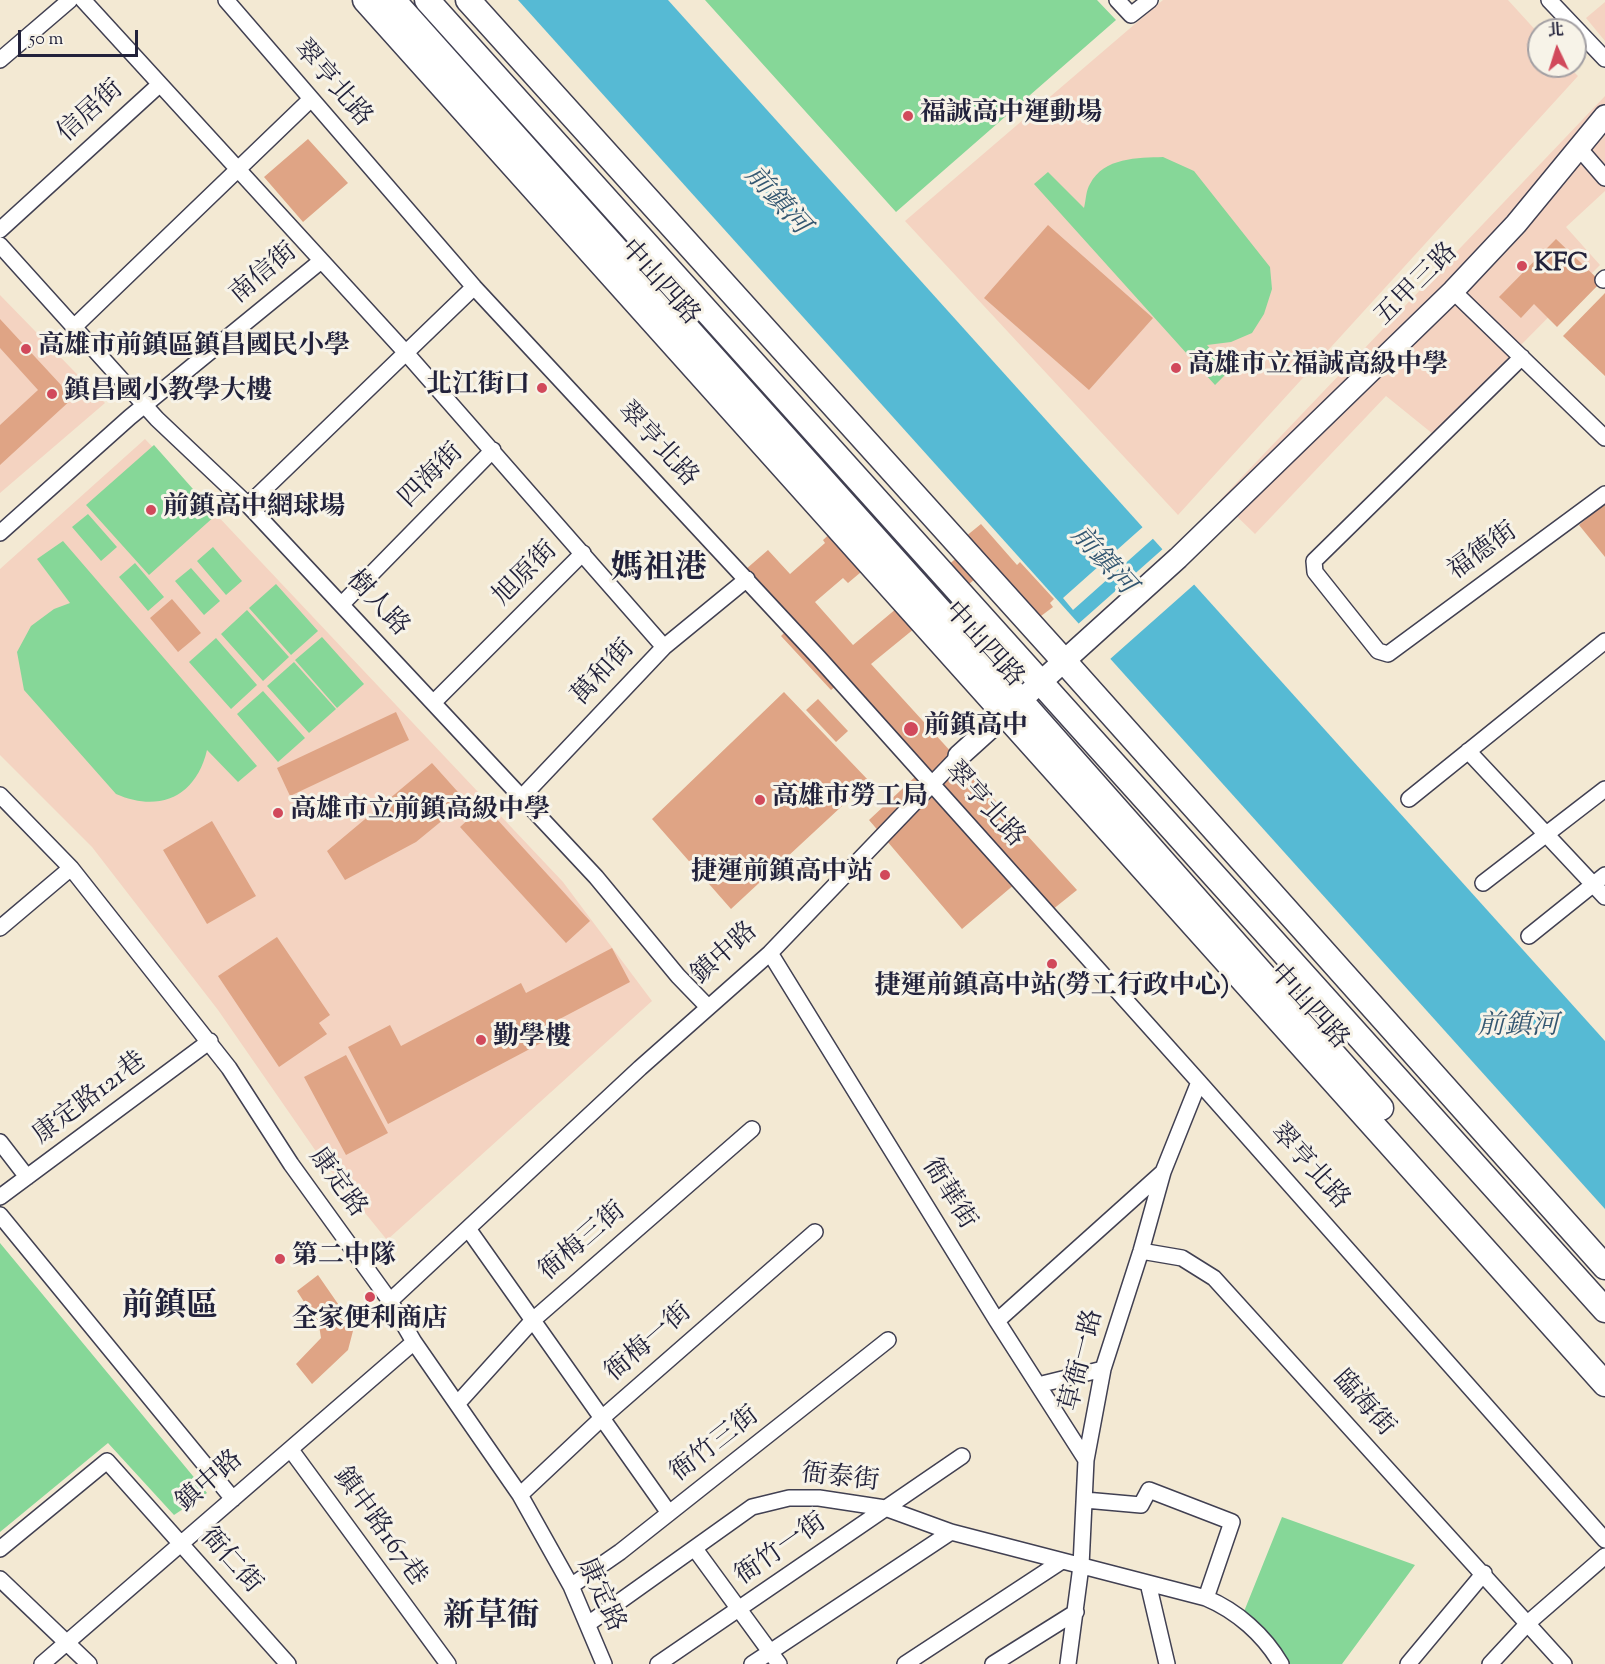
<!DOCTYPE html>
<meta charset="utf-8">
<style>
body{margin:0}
#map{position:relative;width:1605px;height:1664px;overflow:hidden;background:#f3e9d3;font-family:"Sorts Mill Goudy","Noto Serif TC",serif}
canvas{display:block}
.north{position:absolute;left:1527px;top:18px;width:60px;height:60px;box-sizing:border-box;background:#f7f3e8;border:2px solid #a29fa3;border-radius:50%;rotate:356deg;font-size:16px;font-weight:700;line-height:24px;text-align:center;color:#22223b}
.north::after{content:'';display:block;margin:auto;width:21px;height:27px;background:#d1495b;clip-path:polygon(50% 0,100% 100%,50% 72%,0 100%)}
.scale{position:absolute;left:18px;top:30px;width:120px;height:27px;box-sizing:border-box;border:3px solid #22223b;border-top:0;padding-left:8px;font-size:18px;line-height:21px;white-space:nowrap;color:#22223b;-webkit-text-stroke:4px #f7f3e8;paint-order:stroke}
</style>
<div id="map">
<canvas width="1605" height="1664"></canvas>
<div class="north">北</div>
<div class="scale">50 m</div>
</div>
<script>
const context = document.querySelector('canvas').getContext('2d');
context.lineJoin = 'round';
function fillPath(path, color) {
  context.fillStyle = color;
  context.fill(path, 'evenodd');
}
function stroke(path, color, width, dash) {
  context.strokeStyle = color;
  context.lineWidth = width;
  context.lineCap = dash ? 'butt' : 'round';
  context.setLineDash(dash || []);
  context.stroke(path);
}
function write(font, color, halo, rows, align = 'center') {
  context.font = font + ' "Sorts Mill Goudy","Noto Serif TC",serif';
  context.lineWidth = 6;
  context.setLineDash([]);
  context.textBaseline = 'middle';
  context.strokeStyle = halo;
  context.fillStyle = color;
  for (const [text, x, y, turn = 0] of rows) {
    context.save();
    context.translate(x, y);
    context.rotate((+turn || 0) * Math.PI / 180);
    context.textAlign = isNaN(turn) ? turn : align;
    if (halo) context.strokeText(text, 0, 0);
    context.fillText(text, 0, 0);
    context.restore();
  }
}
const built = new Path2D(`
 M1163,0H1508L1539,34V66H1568L1578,76L1178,515L905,221Z
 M1605,2V41L1586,18Z
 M1605,96V191L1566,227L1600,265L1433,434L1386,396L1255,534L1220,500Z
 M0,295L105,403L0,493Z
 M145,439L563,882L652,1001L387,1240L322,1160L218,1010L92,847L0,755V569Z`);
const green = new Path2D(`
 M705,0H1097L1116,20L896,212Z
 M1163,157L1194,171L1270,267L1272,289L1264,314L1252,333L1231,342L1207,345L1229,371L1215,385L1034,184L1048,172L1084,208C1086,200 1086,190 1090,184C1104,157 1138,158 1163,157Z
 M154,445L216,515L149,575L86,505Z
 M88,514L117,547L101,561L72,527Z
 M63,541L257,766L238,782L207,750C196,797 159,813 116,794L24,690L17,652L31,626L54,609L70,603L37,559Z
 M213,547L242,581L226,595L197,561Z
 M135,563L164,597L148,611L119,577Z
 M191,568L220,601L204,615L175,581Z
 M276,584L318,631L291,655L249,608Z
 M247,610L289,657L263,681L221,634Z
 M322,637L364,684L337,708L295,660Z
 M216,638L257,685L231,709L189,662Z
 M294,662L336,709L309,733L267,686Z
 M263,691L305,738L278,762L237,714Z
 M0,1243L207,1493L174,1515L108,1443L0,1532Z
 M1282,1517L1415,1565L1342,1664H1290L1284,1653L1243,1614Z`);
const water = new Path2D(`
 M518,0H668L1605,1041V1209Z`);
const pier = new Path2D(`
 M1145,525L1156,536L1073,610L1063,598Z
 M1165,547L1197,582L1109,660L1077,625Z`);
const building = new Path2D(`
 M308,139L348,183L303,222L264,177Z
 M1048,225L1153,318L1089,390L984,298Z
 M1556,239L1601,282L1557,327L1534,304L1521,318L1499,297Z
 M1605,293V376L1563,336Z
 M0,319L73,398L0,465V425L38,390L0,348Z
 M1605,503V557L1579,525Z
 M981,524L1017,565L1020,562L1054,599L1050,603L1053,607L1037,619L980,575L871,664L1077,890L1052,910L1022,878L962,929L869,820L916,776L837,685L831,690L781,636L787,630L738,576L768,550L790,574L825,543L823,540L834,530L867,567L848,583L843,578L815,602L853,645L972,545L965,537Z
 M172,599L201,633L178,652L150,618Z
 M784,692L869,781L731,909L652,819Z
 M818,699L848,731L836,742L806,710Z
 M396,712L409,740L290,796L277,768Z
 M432,763L466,801L416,842L345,880L327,851Z
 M484,805L590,921L566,943L460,827Z
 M212,821L256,896L207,924L163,850Z
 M277,937L330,1015L319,1023L327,1034L279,1067L218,976Z
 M612,948L630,982L554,1022L560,1033L388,1124L348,1047L390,1025L401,1046L521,983L526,993Z
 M346,1055L388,1133L346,1155L304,1077Z
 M318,1275L354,1327L348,1350L312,1384L296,1364L321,1338L319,1325L297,1291Z`);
const minor = new Path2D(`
 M83,0L407,354L664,647
 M226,0L474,287L819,658L1199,1082L1605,1540
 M1117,0L1131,15L1150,0
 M1549,0L1605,59
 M0,60L70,0
 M1578,147L1605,178
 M0,230L159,85
 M0,245L157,419L248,505L596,877L678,976L708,1007
 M1603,280L1605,278
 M1453,291L1605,438
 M74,327L311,99
 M1522,357L1314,561L1315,572L1378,651L1388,654L1605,494
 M248,505L474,287
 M0,533L130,417L321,261
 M342,604L493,450
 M434,702L583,553
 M1468,751L1605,897
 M0,795L71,868L229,1068L291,1164L390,1301L414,1342L520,1495L571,1586L604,1664
 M521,798L664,647L747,579
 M1409,799L1605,641
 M1483,883L1605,789
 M0,928L71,868
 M1529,936L1605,875
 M770,953L997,1321L1086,1460
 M0,1142L27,1177
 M0,1197L210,1041
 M0,1215L233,1499
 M469,1230L669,1513
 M1141,1251L1182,1258L1214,1278L1564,1664
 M390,1301L640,1068L770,953L959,756
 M997,1321L1163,1172
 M1038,1385L1103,1369
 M458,1403L533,1320L752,1129
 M291,1450L448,1664
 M520,1495L602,1418L815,1232
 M1085,1500L1141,1505L1149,1490L1232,1522L1206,1598
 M0,1549L107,1461L288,1664
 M695,1549L779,1664
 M0,1579L89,1664
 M1148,1583L1167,1664
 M571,1586L620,1552L888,1340
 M588,1624L752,1507L789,1498H819L885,1508L951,1532L1206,1598C1237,1611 1264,1635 1281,1664
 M42,1664L414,1342
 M658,1664L962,1456
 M752,1664L951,1532
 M905,1664L1062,1561
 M993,1664L1076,1612
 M1068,1664L1081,1566L1086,1460L1103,1369L1141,1251L1163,1172L1199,1082
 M1408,1664L1484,1573
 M1490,1664L1529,1622L1605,1556`);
const secondary = new Path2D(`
 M959,756L1178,558L1453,291L1516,224L1605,116`);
const primary = new Path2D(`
 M365,0L1605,1384
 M393,0L1020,700L1381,1108
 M427,0L1605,1310
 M468,0L1064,661L1605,1267`);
const markers = [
 [908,116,6,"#d1495b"],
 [1522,266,6,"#d1495b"],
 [26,349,6,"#d1495b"],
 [1176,368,6,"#d1495b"],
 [542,388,6,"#d1495b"],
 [52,394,6,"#d1495b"],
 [151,510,6,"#d1495b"],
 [911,729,8,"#d1495b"],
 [760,800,6,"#d1495b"],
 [278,813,6,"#d1495b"],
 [885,875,6,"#d1495b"],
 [1052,964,6,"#d1495b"],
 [481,1040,6,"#d1495b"],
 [280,1259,6,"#d1495b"],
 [370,1297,6,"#d1495b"]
];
const streetNames = [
 ["翠亨北路",331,85,49],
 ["信居街",92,113,-42],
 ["南信街",265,275,-40],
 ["中山四路",658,284,48],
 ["五甲三路",1418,286,-45],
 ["翠亨北路",656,446,47],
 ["四海街",433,477,-45],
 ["福德街",1484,553,-36],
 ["旭原街",527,575,-45],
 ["樹人路",376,605,47],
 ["中山四路",982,646,48],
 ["萬和街",605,674,-47],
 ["翠亨北路",983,806,48],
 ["鎮中路",726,955,-42],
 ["中山四路",1307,1008,48],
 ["康定路121巷",91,1100,-37],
 ["翠亨北路",1308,1168,48],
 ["康定路",336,1184,54],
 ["衙華街",947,1195,58],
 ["衙梅三街",584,1243,-41],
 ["衙梅一街",650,1344,-41],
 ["草衙一路",1084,1361,-76],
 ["臨海街",1362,1405,48],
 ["衙竹三街",716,1446,-38],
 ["衙泰街",840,1480,6],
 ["鎮中路",211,1483,-41],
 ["鎮中路167巷",378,1528,54],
 ["衙竹一街",782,1551,-35],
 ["衙仁街",229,1562,48],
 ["康定路",599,1596,65]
];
const poiNames = [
 ["福誠高中運動場",920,116],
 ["KFC",1534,266],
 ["高雄市前鎮區鎮昌國民小學",38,349],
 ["高雄市立福誠高級中學",1188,368],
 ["北江街口",530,388,"right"],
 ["鎮昌國小教學大樓",64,394],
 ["前鎮高中網球場",163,510],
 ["前鎮高中",924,729],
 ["高雄市勞工局",772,800],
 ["高雄市立前鎮高級中學",290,813],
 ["捷運前鎮高中站",873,875,"right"],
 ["捷運前鎮高中站(勞工行政中心)",1052,989,"center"],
 ["勤學樓",493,1040],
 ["第二中隊",292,1259],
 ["全家便利商店",370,1322,"center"]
];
const waterNames = [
 ["前鎮河",775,202,48],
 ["前鎮河",1101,562,48],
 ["前鎮河",1518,1028]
];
const districtNames = [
 ["媽祖港",659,572],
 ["前鎮區",170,1310],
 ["新草衙",491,1620]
];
fillPath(built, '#f4d3c1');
fillPath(green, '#86d798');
fillPath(water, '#56bad4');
fillPath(pier, '#f3e9d3');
fillPath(building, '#dfa485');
stroke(minor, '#414052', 18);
stroke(secondary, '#414052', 24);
stroke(primary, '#414052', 27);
stroke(minor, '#fff', 15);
stroke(secondary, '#fff', 21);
stroke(primary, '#fff', 24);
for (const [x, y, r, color] of markers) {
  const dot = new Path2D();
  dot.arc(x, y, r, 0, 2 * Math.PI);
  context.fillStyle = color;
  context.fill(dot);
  stroke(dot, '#f7f3e8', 2);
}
write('26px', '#22223b', '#f7f3e8', streetNames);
write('bold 26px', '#22223b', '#f7f3e8', poiNames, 'left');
write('italic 27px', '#345771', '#f7f3e8', waterNames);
write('bold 32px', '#22223b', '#f7f3e8', districtNames);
</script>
